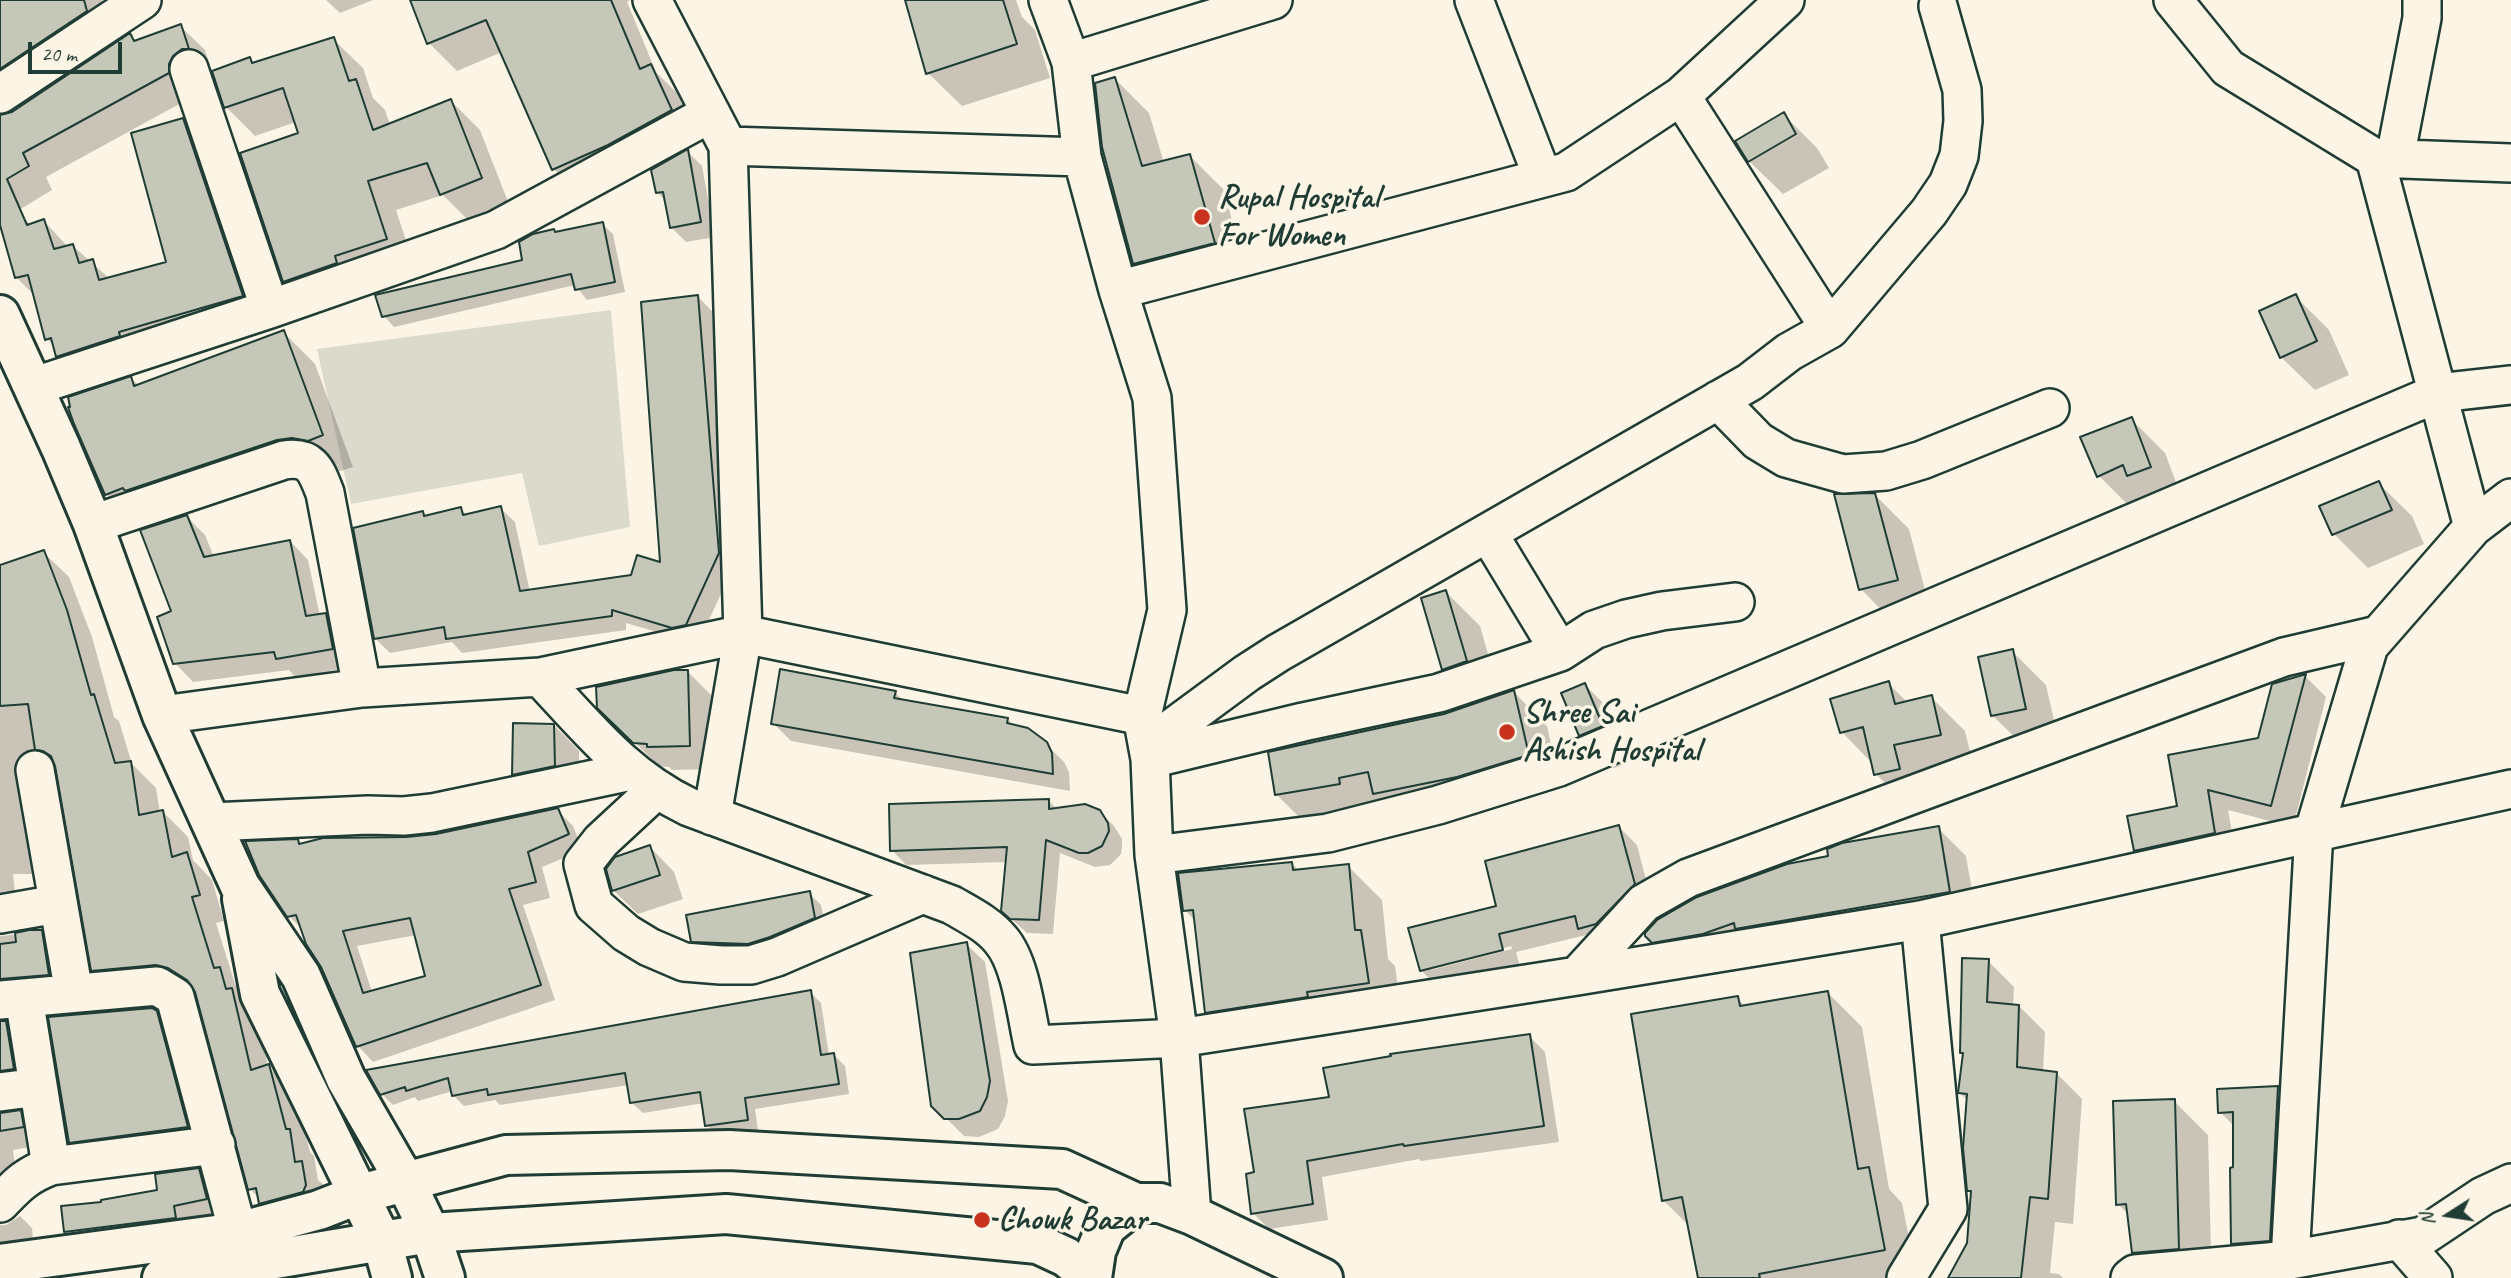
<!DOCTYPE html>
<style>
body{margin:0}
#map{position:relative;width:2511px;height:1278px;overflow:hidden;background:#fcf5e5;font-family:Caveat,sans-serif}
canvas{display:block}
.north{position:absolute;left:2413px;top:1180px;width:70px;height:70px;-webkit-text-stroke:5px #fcf5e5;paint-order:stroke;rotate:258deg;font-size:19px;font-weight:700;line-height:28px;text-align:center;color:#1f3d34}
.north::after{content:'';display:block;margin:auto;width:24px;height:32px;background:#1f3d34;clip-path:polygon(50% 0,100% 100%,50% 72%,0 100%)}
.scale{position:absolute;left:28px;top:42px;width:94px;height:32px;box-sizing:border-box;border:4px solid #1f3d34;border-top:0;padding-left:9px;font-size:21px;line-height:24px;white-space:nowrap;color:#1f3d34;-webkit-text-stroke:5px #fcf5e5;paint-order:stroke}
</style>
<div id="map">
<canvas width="2511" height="1278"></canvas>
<div class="north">N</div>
<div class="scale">20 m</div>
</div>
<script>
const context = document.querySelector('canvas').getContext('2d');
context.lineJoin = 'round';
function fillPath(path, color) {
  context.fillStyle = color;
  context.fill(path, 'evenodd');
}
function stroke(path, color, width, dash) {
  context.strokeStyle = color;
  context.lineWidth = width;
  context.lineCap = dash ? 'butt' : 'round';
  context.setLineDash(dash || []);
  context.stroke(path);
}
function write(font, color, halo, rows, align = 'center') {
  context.font = font + ' Caveat,sans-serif';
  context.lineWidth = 7;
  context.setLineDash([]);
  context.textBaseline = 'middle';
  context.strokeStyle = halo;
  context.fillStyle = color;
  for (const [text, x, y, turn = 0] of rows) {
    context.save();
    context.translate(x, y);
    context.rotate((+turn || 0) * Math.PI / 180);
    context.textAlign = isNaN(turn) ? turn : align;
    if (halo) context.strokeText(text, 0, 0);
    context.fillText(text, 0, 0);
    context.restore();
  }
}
const green = new Path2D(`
 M611,310L630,527L539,546L522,473L351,504L317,349Z`);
const shadow = new Path2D(`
 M0,0H102L110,36L5,110L3,116L12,113L130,35L136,42L180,26L205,50L212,72L206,73L192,97L46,177L52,190L24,207L8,214L0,206Z
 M326,0H373L340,13Z
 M412,0H630L627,2L656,72L679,95L699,139L582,197L554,169L502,52L457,71L429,43Z
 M907,0H1016L1022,17L1035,30L1050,78L962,106L928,73Z
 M333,39L363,68L373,98L385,110L390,125L451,101L480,130L510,207L471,223L443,195L396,210L415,268L314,310L285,281L300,135L296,122L255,136L226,107L250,60L255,64Z
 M1115,79L1149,113L1164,163L1190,156L1224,190L1247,277L1168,297L1134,263Z
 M1784,115L1817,148L1829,168L1783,194L1749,161Z
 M183,120L206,143L265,319L81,379L58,356L55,347L47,339L36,297L16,277L0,227L21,216L31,225L44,221L68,247L73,246L110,279L169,263Z
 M688,152L702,166L715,237L686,242L671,227L667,202L657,192Z
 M602,224L613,234L625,292L587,300L575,285L394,327L384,316L525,262L556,234Z
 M2295,296L2329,330L2349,375L2315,390L2281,357Z
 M698,297L712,311L733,568L700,639L688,641L626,623V630L462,653L452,642L390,653L376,639L422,513L426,517L461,509L467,515L500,508L515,522L530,592L633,577L662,564Z
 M283,332L315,364L353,467L341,471L325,469L310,471L158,522L155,519L138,525L106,494L131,378L139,386Z
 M2131,419L2165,453L2183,501L2133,510L2099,476Z
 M2378,483L2412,516L2424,544L2368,568L2334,534L2322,507Z
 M1875,495L1909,529L1931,613L1894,623L1861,589Z
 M187,517L205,535L214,557L290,541L308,560L320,616L326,615L344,633L351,667L295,677L289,670L193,682L175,663L173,612Z
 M43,552L69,577L92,637L114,717L119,721L132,764L156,788L160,813L163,812L188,837L193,860L212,880L224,921L216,923L235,984L245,994L257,1015L268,1066L294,1092L310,1152L314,1156L318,1180L327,1188L286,1228L250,1189L198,995L183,990L119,995L93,970L58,770L36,748L32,874H13L15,892L0,895V567Z
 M1446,592L1480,626L1500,696L1514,692L1547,726L1561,788L1491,810L1409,827L1311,829L1277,795L1444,715L1478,704L1443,669Z
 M2012,651L2046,685L2059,742L2027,749L1993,716L1980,658Z
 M687,671L711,695L713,769L672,770L669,767L659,766L599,707Z
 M2305,676L2326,697L2293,827L2228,810L2236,855L2158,872L2136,850L2180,807L2259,739Z
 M1888,683L1908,703L1931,697L1965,731L1974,768L1910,808L1876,774L1873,764L1842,732L1832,700Z
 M1585,685L1619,719L1635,760L1614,768L1581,735Z
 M895,692L903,701L1007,719L1014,726L1046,744L1064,762L1069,772L1070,791L791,741L773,723Z
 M515,725L555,726L579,751V790L538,798L514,774Z
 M1049,801L1058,810L1099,811L1114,826L1122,839V847L1121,854L1110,865L1095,867L1060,853L1053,934L1027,933L1003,911L1008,862L906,865L892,850Z
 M557,810L573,826L583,850L542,867L550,898L523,905L555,1000L373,1062L358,1046L323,966L303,930L289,916L297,841L301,845L437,835ZM416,935L427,978L372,992L357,946Z
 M1619,827L1637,845L1652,903L1598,946L1586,935L1516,952L1520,967L1439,989L1421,970L1498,907ZM1511,946L1512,949L1431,970V967Z
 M1938,828L1966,856L1977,919L1681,969L1653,941L1830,857Z
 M650,847L674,872L683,899L638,914L613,890Z
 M1292,863L1299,871L1348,866L1382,900L1388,959L1395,966L1402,1017L1241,1046L1207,1012L1196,922L1185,910Z
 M809,893L821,905L826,930L782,949L705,953L693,941Z
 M41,932L79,970L87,1015L156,1012L176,1032L206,1146L89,1161L70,1142L50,1015L36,1017L18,1089L0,1071V1021L3,1022L0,1019V936Z
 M966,944L985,962L1008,1101L1005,1116L998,1129L979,1137L964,1136L933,1105Z
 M1988,961L2014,987L2013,1006H2019L2045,1032L2043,1072L2056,1073L2082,1099L2073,1224L2055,1222L2050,1273L2059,1274L2063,1278H1950L1969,1244L1973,1194L1969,1190L1968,1101L1960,1093L1964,1055L1962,1052Z
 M810,992L821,1003L829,1055H834L845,1066L849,1094L755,1109L758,1130L718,1136L707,1125L704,1103L643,1113L632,1103L629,1085L500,1105L495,1100L464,1106L453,1095V1091L418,1101L415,1097L393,1105L382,1094L369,1072Z
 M1828,993L1862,1027L1889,1189L1902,1203L1917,1278H1699L1689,1226L1663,1200L1737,998L1746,1007Z
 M1529,1036L1545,1052L1559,1142L1421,1161L1419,1159L1322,1177L1328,1220L1269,1229L1253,1213L1256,1174L1331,1099Z
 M2277,1088L2300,1111L2292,1263L2255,1265L2232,1242L2235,1127L2220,1112Z
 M2174,1101L2208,1135L2211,1253L2159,1278L2134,1253L2129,1215L2118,1204Z
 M20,1112L38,1131L41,1145L13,1150L18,1191L0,1211V1113Z
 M199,1170L216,1188L224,1216L83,1249L66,1231L103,1204L159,1191Z
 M20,1216L32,1228L34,1251L0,1257V1225H6Z`);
const building = new Path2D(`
 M0,0H84L87,11L0,69Z
 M410,0H611L640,69L651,64L672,110L608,145L552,170L486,20L427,44Z
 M905,0H1003L1017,44L926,74Z
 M181,24L189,49H182L173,56L169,64V73L23,153L29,166L7,179L27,225L44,219L54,249L73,244L79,263L93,259L99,280L166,262L131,133L183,118L243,296L119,332L120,336L56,357L51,338L45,340L28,275L15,278L0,225V115L12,112L130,33L134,41Z
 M334,37L349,81L356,79L373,130L451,99L482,178L440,195L427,163L368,181L387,239L335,256L337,263L283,282L240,153L298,133L283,88L224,108L212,71L250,57L252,63Z
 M1115,77L1142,166L1190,154L1215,243L1133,264L1102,147L1095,83Z
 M1784,112L1796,134L1748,162L1735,141Z
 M688,149L701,222L670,228L663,192L656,193L651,170Z
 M603,222L615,282L575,290L571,274L382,317L375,295L522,260L519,242L533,234L554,229L555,232Z
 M2296,294L2317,341L2280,358L2259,311Z
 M698,295L719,553L686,625L672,628L612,610V616L446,639L444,627L374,639L353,528L423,511L424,516L461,507L463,515L501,506L520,591L631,575L637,555L660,562L641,302Z
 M284,330L323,435L308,441L292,438L277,440L125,491L123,488L105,495L74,424L68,407H70L68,397L131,376L134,386Z
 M2132,417L2151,467L2127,476L2123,465L2097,477L2080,437Z
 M2379,481L2392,510L2332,535L2319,506Z
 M1875,493L1898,580L1859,590L1834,494Z
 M187,515L204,557L290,540L306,616L326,613L333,649L276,659L274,652L173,664L157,617L171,611L140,530Z
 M44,550L67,610L91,695L94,694L115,763L131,761L139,815L163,810L172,857L187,852L200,895L192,897L214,968L220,967L226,989L232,988L251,1070L269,1064L286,1129H290L295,1162L302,1161L306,1185L303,1192L259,1204L256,1188L248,1190L195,992L187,980L168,968L156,965L91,971L55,766L51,756L43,751L35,750L28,704L0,706V565Z
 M1446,590L1467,661L1442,670L1421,598Z
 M2013,649L2026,709L1991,716L1978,657Z
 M780,669L896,691L894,698L1008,718L1007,723L1028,728L1047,742L1052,753L1053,774L771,724Z
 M674,670H688L690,746L647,747V744L633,743L597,708L596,687Z
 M2306,674L2271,806L2208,790L2215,833L2134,851L2127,816L2177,806L2168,755L2258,738L2272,684Z
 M1889,681L1895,704L1932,695L1941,735L1894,745L1900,769L1874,775L1863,727L1840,733L1830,699Z
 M1585,683L1603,726L1579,736L1561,693Z
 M1514,690L1529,755L1457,777L1373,794L1368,772L1339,778L1340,784L1275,795L1268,752L1444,714Z
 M513,723L554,724L555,766L512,775Z
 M1049,799V809L1085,804L1100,810L1108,823L1109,831L1102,846L1088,853H1079L1046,840L1039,920L1010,919L1001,911L1007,847L890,851L889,804Z
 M558,808L569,834L528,852L536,882L509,889L541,985L356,1047L321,967L306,944L296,915L287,917L259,875L245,841L298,839L299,844L323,838L406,837L436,834ZM410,918L425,976L363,993L343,931Z
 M1619,825L1635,884L1596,924L1578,929L1575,916L1499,934L1503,950L1420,971L1408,928L1496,906L1485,861Z
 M1939,826L1950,892L1735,929L1734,923L1703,934L1652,943L1645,936V933L1657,920L1697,897L1787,864L1828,856L1827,849L1842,843Z
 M650,845L660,875L612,891L606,869L615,857Z
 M1292,862L1293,870L1349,864L1355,930H1361L1369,983L1307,992L1308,997L1205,1013L1193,910L1183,911L1178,873Z
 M810,891L815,918L770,937L748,944L691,942L686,915Z
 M29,930H42L49,975L0,979V944L16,942L15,933Z
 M967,942L990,1081L987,1097L980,1111L959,1119H944L931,1106L910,953Z
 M1962,958L1989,959L1987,1002L2019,1005L2017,1067L2057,1072L2048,1199L2030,1197L2021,1278H1948L1967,1243L1971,1191H1967L1963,1148L1967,1094L1958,1093L1963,1053H1960Z
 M811,990L821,1055L834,1053L839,1084L745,1098L748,1120L705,1126L700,1092L630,1103L625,1073L488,1095L487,1089L452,1096L448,1078L406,1091L405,1087L380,1095L366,1070Z
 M1828,991L1858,1169L1869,1167L1885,1250L1759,1274L1760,1278H1698L1682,1197L1662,1201L1631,1014L1738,996L1740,1006Z
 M152,1008L157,1011L188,1127L69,1143L48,1017Z
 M0,1021H6L14,1069L0,1071Z
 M1530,1034L1544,1126L1404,1146L1403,1144L1307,1161L1313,1204L1251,1214L1246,1174L1254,1172L1244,1109L1329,1097L1323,1068L1391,1056L1390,1054Z
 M2278,1086L2270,1241L2231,1244L2230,1168L2233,1167V1112L2218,1113L2217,1089Z
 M2175,1099L2179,1249L2132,1253L2126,1204L2116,1205L2113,1101Z
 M21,1110L24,1127L0,1131V1113Z
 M199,1168L207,1199L174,1206L176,1218L64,1232L61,1206L101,1202V1200L157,1190L155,1174Z`);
const minor = new Path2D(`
 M652,0L728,146L743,634L712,816
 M1048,0L1071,62L1082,157L1118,290L1152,398L1167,610L1142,716L1150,759L1154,855L1179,1038L1192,1215
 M1474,0L1543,178
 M2173,0L2228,68L2375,158L2473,527
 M1071,62L1273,0
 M189,69L270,309
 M0,94L142,0
 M1681,96L1830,329
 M728,146L1082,157
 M2375,158L2511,163
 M2395,158L2422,18V0
 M1118,290L1566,172L1681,96L1785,0
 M35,386L270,309L496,230L711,113
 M1718,400L1758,441L1786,458L1843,474L1886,471L1922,460L2050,408
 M93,524L284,460C312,456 316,470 325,493L362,688
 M1488,533L1560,652
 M540,677C587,727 626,777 689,807L952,905C969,915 988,924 1001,940C1021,963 1026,1014 1033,1045L1179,1038L1577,976L1920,920L2511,789
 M162,715L362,688L540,677L743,634L1142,716
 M1148,746L1247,673L1278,653L1750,382L1789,352L1830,329L1929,212L1948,184L1959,156L1963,121L1962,90L1938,6
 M1150,759L1303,722L1439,693L1560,652L1594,630L1626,619L1662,611L1735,602
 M35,770L74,993
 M656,790L601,841L583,864L594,905L626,933L649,947L684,962L721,965H751L777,957L923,894
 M211,822L368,815L404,816L432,813L632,771
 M1154,855L1328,833L1438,805L1559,767L2438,393L2511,385
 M0,914L57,904
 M1577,976L1644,903L1688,878L2284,657L2378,635
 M24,998L51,1166
 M0,1000L157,986L175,997L238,1232
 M0,1092L38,1087
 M0,1203C18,1184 27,1175 51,1166L216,1145
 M2399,1239L2433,1278
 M2290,1260L2314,831L2369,646L2473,527L2511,498
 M1906,1278L1948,1209L1920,920
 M2130,1278L2135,1274L2290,1260L2423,1236L2483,1196L2511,1183`);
const secondary = new Path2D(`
 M0,315L61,448L93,524L162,715L240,886L301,976L346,1079L405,1181L430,1233L445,1278
 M242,899L260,994L382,1242L392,1278
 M0,1264L238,1232L319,1210L360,1194L506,1155L729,1150L1062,1169L1136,1203
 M162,1278L430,1233L726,1214L1038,1244L1066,1257L1092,1278
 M1092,1278L1096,1251L1106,1227L1136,1203H1160L1192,1215L1323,1278`);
const markers = [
 [1202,217,9,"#c8321e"],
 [1507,732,9,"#c8321e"],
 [982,1220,9,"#c8321e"]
];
const poiNames = [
 ["Rupal Hospital",1218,198],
 ["For Women",1218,236],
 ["Shree Sai",1523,713],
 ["Ashish Hospital",1523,751],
 ["Chowk Bazar",998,1220]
];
fillPath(green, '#dcdacc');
fillPath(shadow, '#0003');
fillPath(building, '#c5c7b9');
stroke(building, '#1f3d34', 2);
stroke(minor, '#1f3d34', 42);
stroke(secondary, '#1f3d34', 44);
stroke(minor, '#fcf5e5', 37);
stroke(secondary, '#fcf5e5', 38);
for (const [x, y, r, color] of markers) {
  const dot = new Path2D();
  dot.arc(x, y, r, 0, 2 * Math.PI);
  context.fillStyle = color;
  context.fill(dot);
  stroke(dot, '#fcf5e5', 2.5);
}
write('bold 33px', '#1f3d34', '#fcf5e5', poiNames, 'left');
</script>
